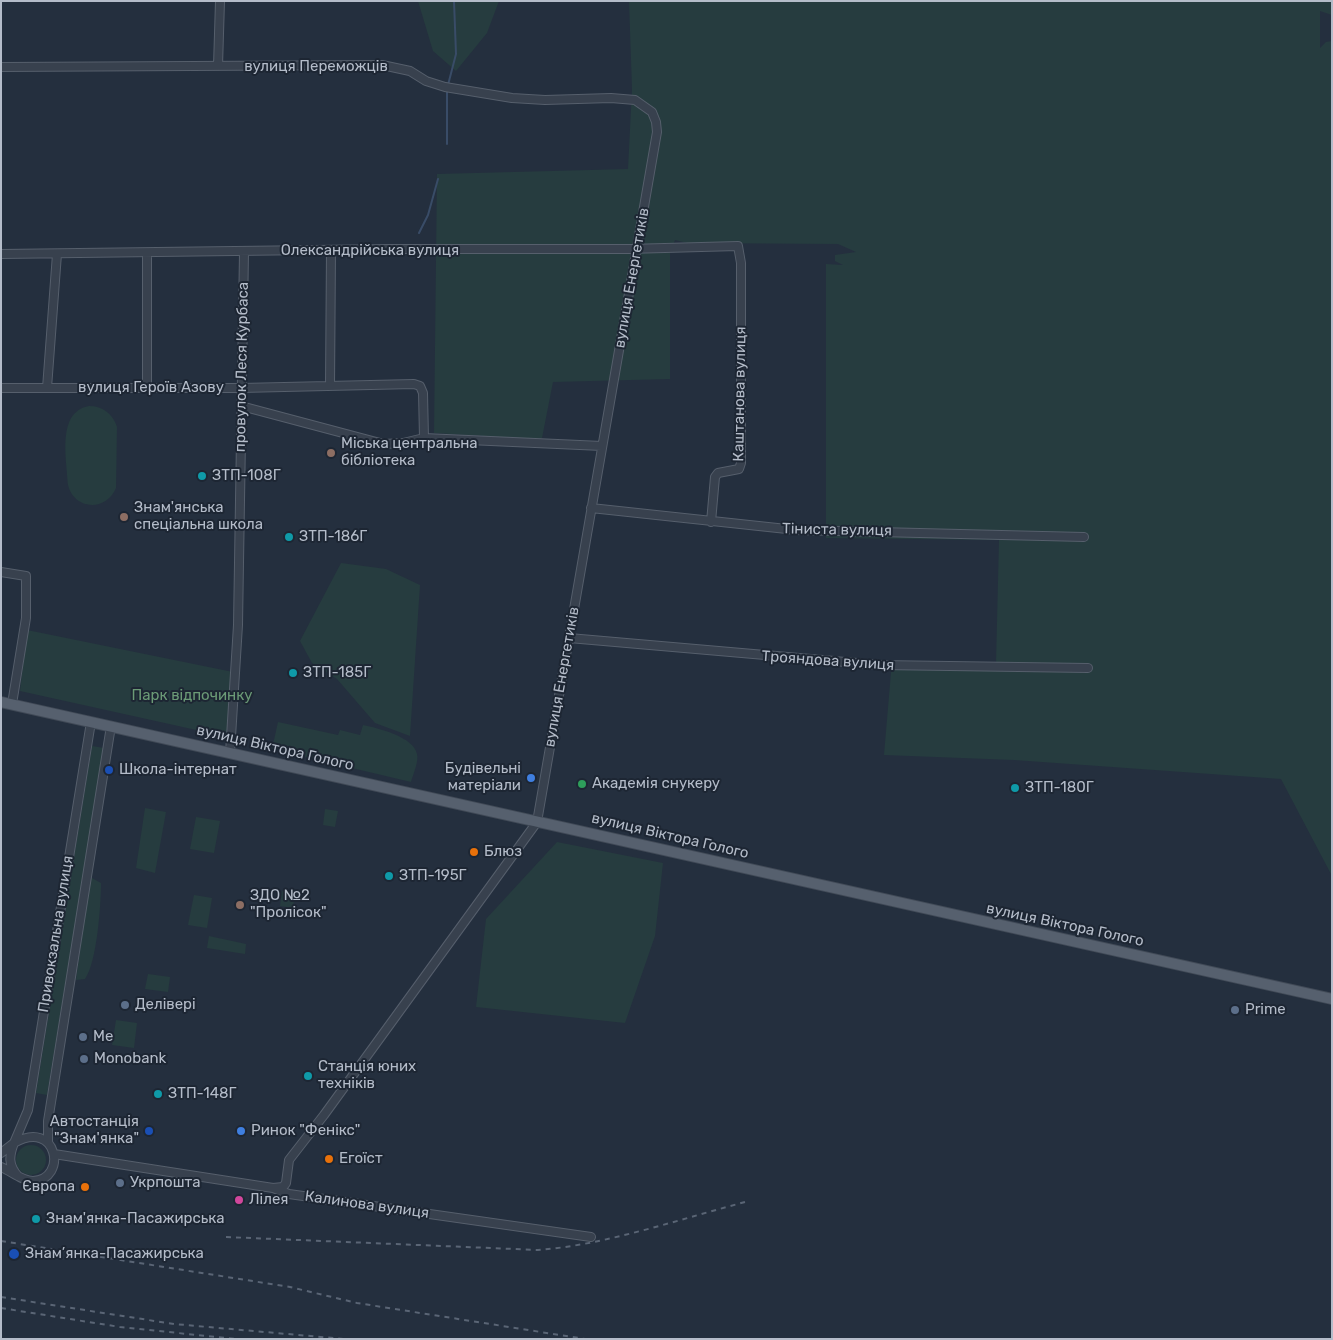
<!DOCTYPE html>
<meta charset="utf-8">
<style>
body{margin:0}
#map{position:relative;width:1333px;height:1340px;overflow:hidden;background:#242f3e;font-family:Rubik,sans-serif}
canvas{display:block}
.frame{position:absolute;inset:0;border:2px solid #b4bcc9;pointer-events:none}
</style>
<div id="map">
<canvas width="1333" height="1340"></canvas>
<div class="frame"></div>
</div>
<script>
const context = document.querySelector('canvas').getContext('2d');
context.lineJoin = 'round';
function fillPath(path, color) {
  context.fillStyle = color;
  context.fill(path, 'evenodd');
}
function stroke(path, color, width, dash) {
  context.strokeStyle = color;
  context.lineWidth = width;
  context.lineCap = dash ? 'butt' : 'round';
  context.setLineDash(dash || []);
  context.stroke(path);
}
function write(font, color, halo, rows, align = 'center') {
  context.font = font + ' Rubik,sans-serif';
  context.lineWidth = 4;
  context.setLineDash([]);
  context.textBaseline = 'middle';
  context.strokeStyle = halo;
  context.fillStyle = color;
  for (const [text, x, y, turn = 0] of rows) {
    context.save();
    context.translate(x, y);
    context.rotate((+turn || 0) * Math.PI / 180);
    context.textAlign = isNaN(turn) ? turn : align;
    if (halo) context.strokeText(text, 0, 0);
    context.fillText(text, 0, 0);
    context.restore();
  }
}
const green = new Path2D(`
 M418,1H499L487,33L456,71L433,51Z
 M629,1H1332V15L1320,11V48L1326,42L1332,41V876L1281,779L1014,760L884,755L892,661L996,663L999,540L826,538V264L843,265L835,261V255L856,252L838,244L687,243L675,240L670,253V379L553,382L542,438H517L434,433L437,174L628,169L632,89Z
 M89,406C103,406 113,414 117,427L116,488C106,512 74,510 68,485C67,460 56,412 89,406Z
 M341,563L386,569L420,585L410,736L375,723L337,679L312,663L300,641Z
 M27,630L233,672L228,737L20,691Z
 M278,722L338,735L340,730L360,735L363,725C378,728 414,737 417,754C419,762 413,774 411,782L272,749Z
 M92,746L104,748L47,1095L36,1093Z
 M145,808L166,812L155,873L136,868Z
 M325,809L338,811L335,827L323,825Z
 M196,817L220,821L214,853L190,849Z
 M557,842L663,863L655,936L625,1023L476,1007L486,919Z
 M90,877L101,883C101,905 97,962 85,979L76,980Z
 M282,891L295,893L293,908L280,906Z
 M194,895L212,898L207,928L188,925Z
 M209,936L246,944L245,954L207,948Z
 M148,974L170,977L168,992L145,989Z
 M116,1020L137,1023L134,1048L112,1045Z
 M16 1160a15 15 0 1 1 30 0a15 15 0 1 1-30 0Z`);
const stream = new Path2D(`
 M448,85L456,54L454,1
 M447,144V90
 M419,233L428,215L438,179`);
const minor = new Path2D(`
 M218,66L220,1
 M1,67L382,65L410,71L426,81L445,87L512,98L545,100L611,98L635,100L652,112L656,122L657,132L537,822L324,1115L289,1160L286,1183L283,1187L273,1188
 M1,254L391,249H628L738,246L741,263V463L739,469L718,473L715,477L711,522
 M330,386L331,250
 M1,388H241L414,384L420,386L423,393L424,438
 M47,388L57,254
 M147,388V253
 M241,406L384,444L403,443L424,438L602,446
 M591,508L796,530L1084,537
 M1,572L26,576V618L12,704
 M569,638L880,665L1088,668
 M230,753L238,625L244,252
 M48,1142V1121L111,726
 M1,1153L14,1143L28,1110L91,722
 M54,1154L273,1188L289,1194L591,1237
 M1,1167C11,1171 22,1181 33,1181C68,1180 58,1118 14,1143C9,1156 8,1165 18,1176`);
const major = new Path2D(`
 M1,702L1332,999`);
const rail = new Path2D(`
 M226,1237L538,1250C606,1245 683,1218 749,1201
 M1,1241L290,1287L357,1303L585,1339
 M1,1297L174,1324L344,1339
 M1,1308L120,1327L236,1339`);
const markers = [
 [331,453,5,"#8d6e63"],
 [202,476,5,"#0f9aa8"],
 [124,517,5,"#8d6e63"],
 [289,537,5,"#0f9aa8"],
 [293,673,5,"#0f9aa8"],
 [109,770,5,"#1a4fb4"],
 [531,778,5,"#3f7fe0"],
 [582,784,5,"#2e9e5b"],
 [1015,788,5,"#0f9aa8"],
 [474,852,5,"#e8710a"],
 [389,876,5,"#0f9aa8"],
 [240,905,5,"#8d6e63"],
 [125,1005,5,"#5c6f8a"],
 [1235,1010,5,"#5c6f8a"],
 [83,1037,5,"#5c6f8a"],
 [84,1059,5,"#5c6f8a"],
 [308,1076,5,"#0f9aa8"],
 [158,1094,5,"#0f9aa8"],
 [149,1131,5,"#1a4fb4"],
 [241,1131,5,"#3f7fe0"],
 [329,1159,5,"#e8710a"],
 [120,1183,5,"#5c6f8a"],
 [85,1187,5,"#e8710a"],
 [239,1200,5,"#d1479c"],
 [36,1219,5,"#0f9aa8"],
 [14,1254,6,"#1a4fb4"]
];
const streetNames = [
 ["вулиця Переможців",316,67],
 ["Олександрійська вулиця",370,251],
 ["вулиця Енергетиків",632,278,-80],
 ["провулок Леся Курбаса",242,367,-89],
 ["вулиця Героїв Азову",151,388],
 ["Каштанова вулиця",740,394,-89],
 ["Тіниста вулиця",837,530,1],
 ["Трояндова вулиця",828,661,4],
 ["вулиця Енергетиків",562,677,-80],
 ["вулиця Віктора Голого",275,748,13],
 ["вулиця Віктора Голого",670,836,13],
 ["вулиця Віктора Голого",1065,925,12],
 ["Привокзальна вулиця",56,934,-81],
 ["Калинова вулиця",367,1205,8]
];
const poiNames = [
 ["Міська центральна",341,444],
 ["бібліотека",341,461],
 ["ЗТП-108Г",212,476],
 ["Знам'янська",134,508],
 ["спеціальна школа",134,525],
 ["ЗТП-186Г",299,537],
 ["ЗТП-185Г",303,673],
 ["Будівельні",521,769,"right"],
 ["матеріали",521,786,"right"],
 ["Школа-інтернат",119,770],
 ["Академія снукеру",592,784],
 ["ЗТП-180Г",1025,788],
 ["Блюз",484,852],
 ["ЗТП-195Г",399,876],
 ["ЗДО №2",250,896],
 ["\"Пролісок\"",250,913],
 ["Делівері",135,1005],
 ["Prime",1245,1010],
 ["Me",93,1037],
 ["Monobank",94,1059],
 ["Станція юних",318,1067],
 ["техніків",318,1084],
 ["ЗТП-148Г",168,1094],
 ["Автостанція",139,1122,"right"],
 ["\"Знам'янка\"",139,1139,"right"],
 ["Ринок \"Фенікс\"",251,1131],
 ["Егоїст",339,1159],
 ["Укрпошта",130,1183],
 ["Європа",75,1187,"right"],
 ["Лілея",249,1200],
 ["Знам'янка-Пасажирська",46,1219],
 ["Знам’янка-Пасажирська",25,1254]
];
const parkNames = [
 ["Парк відпочинку",192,696]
];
fillPath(green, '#263c3f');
stroke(stream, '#394c67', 2);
stroke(minor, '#565f6c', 10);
stroke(major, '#414a57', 12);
stroke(minor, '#38414e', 8);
stroke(major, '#56606e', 10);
stroke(rail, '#5a6575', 2, [5, 5]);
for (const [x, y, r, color] of markers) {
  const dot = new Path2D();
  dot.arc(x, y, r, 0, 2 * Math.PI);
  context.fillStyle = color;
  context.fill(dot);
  stroke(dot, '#1d2633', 2);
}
write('15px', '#b4bcc9', '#1d2633', streetNames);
write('15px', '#b4bcc9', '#1d2633', poiNames, 'left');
write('15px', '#6b9a76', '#1d2633', parkNames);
</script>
